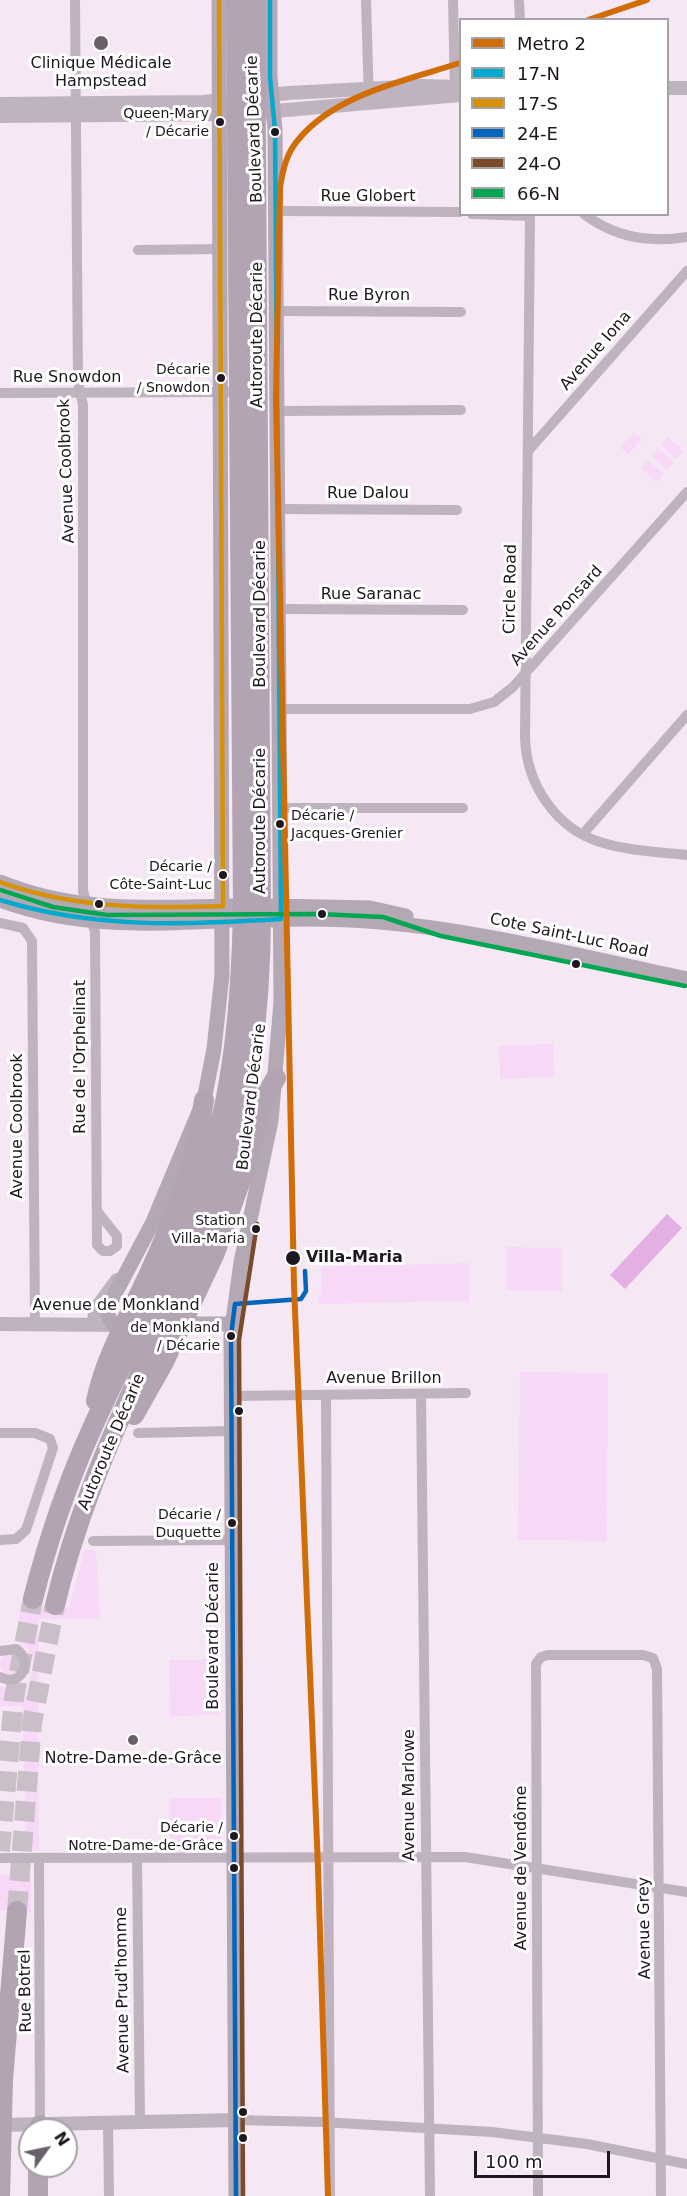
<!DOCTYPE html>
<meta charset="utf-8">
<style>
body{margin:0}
#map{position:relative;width:687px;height:2196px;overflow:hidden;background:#f5e8f4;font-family:"DejaVu Sans",sans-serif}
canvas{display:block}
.legend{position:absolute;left:459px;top:18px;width:210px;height:198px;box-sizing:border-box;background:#fff;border:2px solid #a5a2a5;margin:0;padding:8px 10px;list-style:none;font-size:18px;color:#1f171f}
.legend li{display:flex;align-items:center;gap:12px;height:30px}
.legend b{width:30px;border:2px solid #a5a2a5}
.north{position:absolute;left:18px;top:2118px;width:60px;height:60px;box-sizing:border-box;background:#fff;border:2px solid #a5a2a5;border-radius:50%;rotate:57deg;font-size:16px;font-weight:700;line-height:24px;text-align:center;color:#1f171f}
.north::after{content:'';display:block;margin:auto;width:21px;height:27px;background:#6a606a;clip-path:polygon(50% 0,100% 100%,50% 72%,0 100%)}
.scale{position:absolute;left:474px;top:2151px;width:136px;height:27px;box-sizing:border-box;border:3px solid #1f171f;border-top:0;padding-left:8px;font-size:18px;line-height:21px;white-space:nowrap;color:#1f171f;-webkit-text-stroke:4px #fff;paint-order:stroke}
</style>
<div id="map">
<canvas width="687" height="2196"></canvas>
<ul class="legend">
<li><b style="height:8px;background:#d06d07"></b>Metro 2</li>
<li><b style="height:8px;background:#00a9ce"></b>17-N</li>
<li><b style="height:8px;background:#d79105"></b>17-S</li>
<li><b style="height:8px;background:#0065bd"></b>24-E</li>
<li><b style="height:8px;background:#7a4b2a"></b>24-O</li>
<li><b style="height:8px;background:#00a651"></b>66-N</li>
</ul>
<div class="north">N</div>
<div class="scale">100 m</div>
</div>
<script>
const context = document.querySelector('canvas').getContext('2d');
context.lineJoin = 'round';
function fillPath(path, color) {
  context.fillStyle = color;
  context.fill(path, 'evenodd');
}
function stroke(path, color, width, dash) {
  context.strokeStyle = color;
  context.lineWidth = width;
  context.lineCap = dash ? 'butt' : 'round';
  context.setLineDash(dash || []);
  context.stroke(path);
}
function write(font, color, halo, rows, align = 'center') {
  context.font = font + ' "DejaVu Sans",sans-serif';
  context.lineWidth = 6;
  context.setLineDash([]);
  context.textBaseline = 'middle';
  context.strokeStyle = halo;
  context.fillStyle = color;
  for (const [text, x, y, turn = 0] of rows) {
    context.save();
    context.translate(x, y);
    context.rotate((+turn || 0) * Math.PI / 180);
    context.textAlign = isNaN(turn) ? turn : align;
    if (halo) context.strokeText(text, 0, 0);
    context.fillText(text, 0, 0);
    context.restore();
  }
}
const green = new Path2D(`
 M634,432L642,439L628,455L620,447Z
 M668,437L684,451L676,459L661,445Z
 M658,448L674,462L667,470L651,456Z
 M648,460L664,474L657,482L641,468Z
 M553,1044L554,1077L500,1079L499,1046Z
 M506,1247L562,1248V1291L506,1290Z
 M469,1263V1301L318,1304L321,1290V1267Z
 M520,1372L608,1373L607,1541L518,1540Z
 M85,1550H96L100,1619H38L39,1851H26L22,1706H0V1686L11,1688L24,1684L26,1696L35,1695V1684L29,1679C38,1664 33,1648 16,1641L21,1605L30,1606L34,1603L69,1608Z
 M0 1664a10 10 0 1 1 20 0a10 10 0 1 1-20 0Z
 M219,1659V1714L170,1717L169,1660Z
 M170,1798H222L221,1848L169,1850Z
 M0,1875H31V1913L0,1910Z`);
const water = new Path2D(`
 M667,1214L682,1228L625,1289L610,1275Z`);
const motorwayTunnel = new Path2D(`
 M0,1851L14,1698L33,1599
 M17,1911L32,1723L55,1605`);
const minor = new Path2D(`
 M75,0L78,382L83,405V891L95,932L97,1245L103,1251H110L117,1246V1236L97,1211
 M366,0L369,102
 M453,0L455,92
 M519,0L520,20
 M276,211L460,212
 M472,214L530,216
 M530,214L525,737C526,783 555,828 600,842C628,851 659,852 687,855
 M584,214C614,237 650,243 687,237
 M138,250L221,249
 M277,311L461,312
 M0,393L227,392
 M278,411L461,410
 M528,451L687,271
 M278,509L457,510
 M279,609L463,610
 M280,709H470L494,702L513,687L687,492
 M280,808H463
 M583,834L687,715
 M0,923L23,928L32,941L35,1323
 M421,1394L430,2196
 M326,1395L330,2196
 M231,1396L466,1393
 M0,1433H35L50,1439L53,1448L26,1530L16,1539L0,1540
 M138,1433L231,1431
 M93,1541L232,1540
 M0,1651L16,1649C35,1662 20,1688 0,1677
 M0,1858L465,1857L687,1892
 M39,1858L40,2125
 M137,1858L140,2122
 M236,2120L322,2122L492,2132L587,2144L687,2164
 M108,2123L109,2196
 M538,2196L536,1664L541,1657L548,1655H643L653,1658L657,1669L661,2196`);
const tertiary = new Path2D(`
 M668,88H687
 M0,104L203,102L289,93L421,86L460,87
 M263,112L460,95
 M0,116L229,114
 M0,1324L114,1325
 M94,1325L95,1310L117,1280
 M0,2125L236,2120`);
const secondary = new Path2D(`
 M0,882C75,913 151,908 231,906
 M0,900C75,928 152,925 231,920
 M273,906L370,908L406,916
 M273,920C413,912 551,950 687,979
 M173,1324H233
 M134,1325H114L108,1316V1307L153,1222L204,1100L214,1049L222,975L219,0
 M236,2196L231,1336L241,1262L271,1121L281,1002L275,130L270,77V0`);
const motorway = new Path2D(`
 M96,1401C105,1358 128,1318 147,1278C175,1217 195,1167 204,1100
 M134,1415L164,1362L215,1253L246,1166L262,1101L276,1078
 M33,1599C48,1539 68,1481 94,1424C130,1343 176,1266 204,1181C234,1092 241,1002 243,909L236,0
 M55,1605C74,1525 105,1450 139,1376C168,1315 198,1256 220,1193C251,1102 261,1008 261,912L255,0
 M39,2130L40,2125
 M38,2166V2196
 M0,2196L3,2080L17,1911`);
const bus1 = new Path2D(`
 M0,900C93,929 185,925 281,919L275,130L270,77V0`);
const bus2 = new Path2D(`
 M0,882C73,908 146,909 223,906L219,0`);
const bus3 = new Path2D(`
 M236,2196L231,1336L235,1304L301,1299L306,1291L305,1271`);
const bus4 = new Path2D(`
 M243,2196L239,1340L257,1224`);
const bus5 = new Path2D(`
 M0,890L53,907L107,915L319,914L383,917L441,936L685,986`);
const metro1 = new Path2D(`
 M588,20L647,0
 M328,2196L318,1867L294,1286L276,397L280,187C283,170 286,154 298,140C335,94 407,80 460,63`);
const markers = [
 [101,43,8,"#6a606a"],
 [220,122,5,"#1f171f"],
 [275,132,5,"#1f171f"],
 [221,378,5,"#1f171f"],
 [280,824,5,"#1f171f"],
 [223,875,5,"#1f171f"],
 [99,904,5,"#1f171f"],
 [322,914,5,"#1f171f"],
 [576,964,5,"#1f171f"],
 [256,1229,5,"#1f171f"],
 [293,1258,8,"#1f171f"],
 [231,1336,5,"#1f171f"],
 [239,1411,5,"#1f171f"],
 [232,1523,5,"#1f171f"],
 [133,1740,6,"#6a606a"],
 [234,1836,5,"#1f171f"],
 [234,1868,5,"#1f171f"],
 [243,2112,5,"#1f171f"],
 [243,2138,5,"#1f171f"]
];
const busNames = [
 ["Queen-Mary",209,114],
 ["/ Décarie",209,132],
 ["Décarie",210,370],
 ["/ Snowdon",210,388],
 ["Décarie /",291,816,"left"],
 ["Jacques-Grenier",291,834,"left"],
 ["Décarie /",212,867],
 ["Côte-Saint-Luc",212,885],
 ["Station",245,1221],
 ["Villa-Maria",245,1239],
 ["de Monkland",220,1328],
 ["/ Décarie",220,1346],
 ["Décarie /",221,1515],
 ["Duquette",221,1533],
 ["Décarie /",223,1828],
 ["Notre-Dame-de-Grâce",223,1846]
];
const poiNames = [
 ["Clinique Médicale",101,64],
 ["Hampstead",101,82],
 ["Notre-Dame-de-Grâce",133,1759]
];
const streetNames = [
 ["Boulevard Décarie",255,129,-92],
 ["Rue Globert",368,197],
 ["Rue Byron",369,296],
 ["Autoroute Décarie",258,335,-90],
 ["Avenue Iona",596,351,-49],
 ["Rue Snowdon",67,378],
 ["Avenue Coolbrook",67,471,-92],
 ["Rue Dalou",368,494],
 ["Circle Road",511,589,-89],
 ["Rue Saranac",371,595],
 ["Boulevard Décarie",261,614,-90],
 ["Avenue Ponsard",557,616,-48],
 ["Autoroute Décarie",261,821,-90],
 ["Cote Saint-Luc Road",569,936,12],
 ["Rue de l'Orphelinat",81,1057,-90],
 ["Boulevard Décarie",252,1097,-83],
 ["Avenue Coolbrook",18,1126,-90],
 ["Avenue de Monkland",116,1306],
 ["Avenue Brillon",384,1379],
 ["Autoroute Décarie",112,1442,-67],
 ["Boulevard Décarie",214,1636,-90],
 ["Avenue Marlowe",410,1795,-90],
 ["Avenue de Vendôme",522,1868,-90],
 ["Avenue Grey",645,1928,-91],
 ["Avenue Prud'homme",123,1990,-91],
 ["Rue Botrel",26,1991,-91]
];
const stopNames = [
 ["Villa-Maria",306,1258]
];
fillPath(green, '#f7d9f7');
fillPath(water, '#e4b0e3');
stroke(motorwayTunnel, '#cabec9', 20, [20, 10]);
stroke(minor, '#beb3be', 10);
stroke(tertiary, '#beb3be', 14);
stroke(secondary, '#b4a8b4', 15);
stroke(motorway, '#b3a4b3', 20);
stroke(bus1, '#00a9ce', 4.5);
stroke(bus2, '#d79105', 4.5);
stroke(bus3, '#0065bd', 4.5);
stroke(bus4, '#7a4b2a', 4.5);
stroke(bus5, '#00a651', 4.5);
stroke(metro1, '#d06d07', 6);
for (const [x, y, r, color] of markers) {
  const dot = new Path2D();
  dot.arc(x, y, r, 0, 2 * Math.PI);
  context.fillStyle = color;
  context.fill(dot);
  stroke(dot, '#fff', 2);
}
write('14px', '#1f171f', '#fff', busNames, 'right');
write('16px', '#1f171f', '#fff', poiNames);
write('16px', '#1f171f', '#fff', streetNames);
write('bold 16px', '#1f171f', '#fff', stopNames, 'left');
</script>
